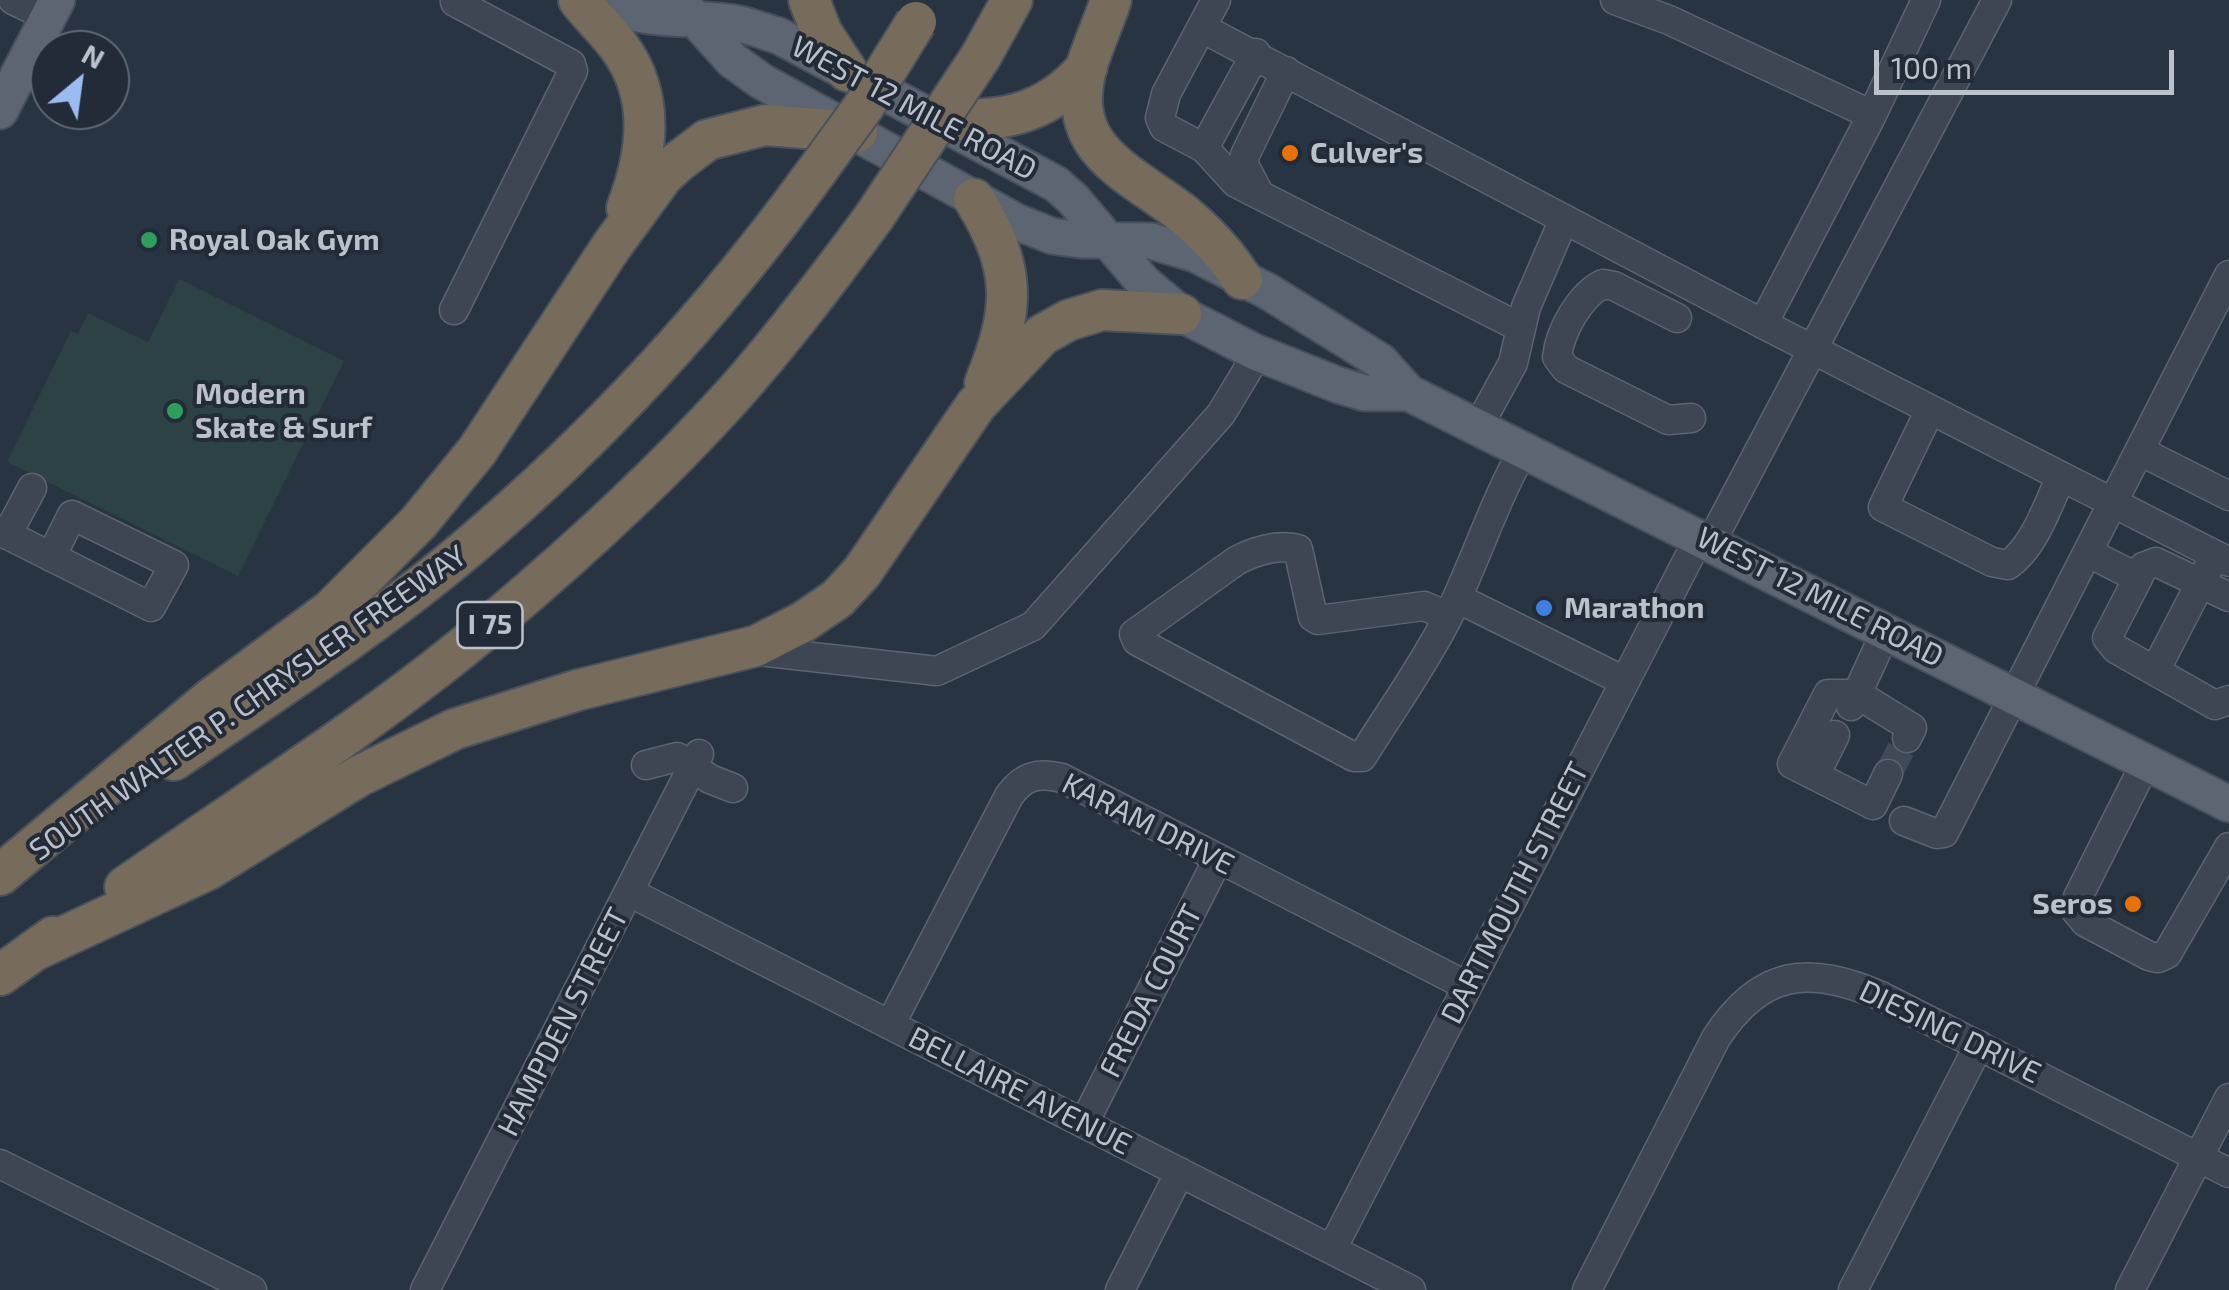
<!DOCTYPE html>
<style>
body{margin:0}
#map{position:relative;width:2229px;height:1290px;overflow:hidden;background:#293442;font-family:"Exo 2",sans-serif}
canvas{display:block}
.north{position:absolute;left:30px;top:30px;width:100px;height:100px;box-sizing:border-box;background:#222b37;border:2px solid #5f6772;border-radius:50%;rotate:29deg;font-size:28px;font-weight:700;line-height:40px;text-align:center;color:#bbc1cb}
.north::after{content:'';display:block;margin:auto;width:35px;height:45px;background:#9abcf1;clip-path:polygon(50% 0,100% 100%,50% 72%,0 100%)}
.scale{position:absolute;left:1874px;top:50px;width:300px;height:45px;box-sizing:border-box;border:5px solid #bbc1cb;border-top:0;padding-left:12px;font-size:30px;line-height:35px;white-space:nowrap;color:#bbc1cb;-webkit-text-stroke:8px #222b37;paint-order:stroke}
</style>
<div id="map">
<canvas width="2229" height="1290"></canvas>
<div class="north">N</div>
<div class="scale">100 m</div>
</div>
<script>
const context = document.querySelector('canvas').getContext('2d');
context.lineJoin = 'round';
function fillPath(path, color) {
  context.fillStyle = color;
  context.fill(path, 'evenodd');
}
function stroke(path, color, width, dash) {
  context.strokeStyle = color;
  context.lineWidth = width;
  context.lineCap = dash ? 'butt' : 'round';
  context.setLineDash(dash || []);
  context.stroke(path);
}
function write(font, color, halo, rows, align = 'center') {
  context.font = font + ' "Exo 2",sans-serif';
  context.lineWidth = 8;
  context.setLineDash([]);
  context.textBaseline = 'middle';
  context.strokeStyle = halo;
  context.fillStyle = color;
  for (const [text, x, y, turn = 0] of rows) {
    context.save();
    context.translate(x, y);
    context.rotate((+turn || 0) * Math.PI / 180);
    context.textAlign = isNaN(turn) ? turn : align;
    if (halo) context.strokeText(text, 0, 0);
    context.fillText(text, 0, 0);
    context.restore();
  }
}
const green = new Path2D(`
 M179,279L344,361L238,576L7,462L71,331L78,334L88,313L148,342Z`);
const minorTunnel = new Path2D(`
 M1888,774L1907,738`);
const minor = new Path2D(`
 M13,0L48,17
 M1216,0L1166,94L1160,118L1164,127L1204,148L1236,183L1521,328
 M1615,0L1669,20L1872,115
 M1202,28L1763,324L2229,562
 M1204,148L1256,53
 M1260,195L1243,163L1245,155L1286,71
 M454,310L573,71L571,64L455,2
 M1677,318L1614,286L1603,284C1580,295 1560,331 1557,357L1566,369L1668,420L1691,418
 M1763,324L1872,115L1926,0
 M1930,410L1883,507L1992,562L2008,565C2035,546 2047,506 2061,477
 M1478,427L1513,363L1526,307L1564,219
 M2140,451L2229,496
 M0,531L151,607L174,565L72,515L51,557
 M7,535L32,488
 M1711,542L1997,0
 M2089,553L2138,578L2107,638L2116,649L2215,705L2229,700
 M2138,578L2143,567L2156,562L2229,597
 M1457,598L1624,681
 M1448,616L1424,606L1318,620L1313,617L1298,549C1278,544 1254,551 1236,561L1134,634L1137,641L1354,757H1362C1390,712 1423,666 1447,619C1475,563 1493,503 1524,449
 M1886,631L1857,694L1912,728L1907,738
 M750,650L937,671L1033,626L1221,414L1247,371L1255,352
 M2156,669L2215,555
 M1851,706L1857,694H1828L1792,764L1873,805L1888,774
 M2146,762L2078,897L2076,911L2085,922L2149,956L2158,958L2167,954L2229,847
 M646,765L677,757L710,779L733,788
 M1815,775L1835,735
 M1904,821L1937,834L1944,833L2229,275
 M629,892L1411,1290
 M890,1025L1009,796C1023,776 1038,772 1062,778L1467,986
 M1084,1123L1218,859
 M0,1164L252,1290
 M1332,1249L1700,536
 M425,1290L699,754
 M1120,1290L1180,1172
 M1587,1290L1716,1038C1761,969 1809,965 1881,996L2229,1173
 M1853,1290L1979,1045
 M2130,1290L2229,1098`);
const major = new Path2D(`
 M599,0C650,26 689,14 740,24C753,27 766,32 779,36L1056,184L1073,199L1144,283L1181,314L1255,352L1338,385L1365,393H1409
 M678,0L732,60L761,81L1017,222L1052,236L1080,240L1151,241L1195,254L1269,292L1380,361L1409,393L2229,804
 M0,111L57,0`);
const highway = new Path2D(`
 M579,0C592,17 608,31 620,48C656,98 647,155 627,208
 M809,0L822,33L847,71
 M1111,0C1104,21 1094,43 1087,65C1067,138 1109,162 1161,198C1193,219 1221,247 1242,279
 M981,56L1012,0
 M933,118C995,124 1046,117 1087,67
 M974,199C1017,269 1015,309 985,383
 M174,760C274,691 377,625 470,546C599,437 717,308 816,172
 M0,875L212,698L331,610L418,523L477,451L611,247L662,177L678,162L707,140L765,125L857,132
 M125,887C250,800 379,719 495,621C578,551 660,476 732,396C783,339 829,278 874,217
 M33,951L209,869L359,776L455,729L578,690L756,646L803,622L837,599L862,572L976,405L1042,335L1069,320L1102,310L1181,314
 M0,975L53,937`);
const highwayBridge = new Path2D(`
 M816,172L864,106L916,22
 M874,217L981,56`);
const markers = [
 [1290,153,10,"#e8710a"],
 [149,240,10,"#2e9e5b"],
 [175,411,10,"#2e9e5b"],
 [1544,608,10,"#3f7fe0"],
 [2133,904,10,"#e8710a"]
];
const shields = [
 [490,625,65]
];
const shieldNames = [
 ["I 75",490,625]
];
const streetNames = [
 ["WEST 12 MILE ROAD",914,108,28],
 ["WEST 12 MILE ROAD",1820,597,27],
 ["SOUTH WALTER P. CHRYSLER FREEWAY",248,703,-35],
 ["KARAM DRIVE",1148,824,27],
 ["DARTMOUTH STREET",1515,893,-63],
 ["FREDA COURT",1151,991,-63],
 ["HAMPDEN STREET",563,1022,-63],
 ["DIESING DRIVE",1950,1032,26],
 ["BELLAIRE AVENUE",1020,1091,27]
];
const poiNames = [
 ["Culver's",1310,153],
 ["Royal Oak Gym",169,240],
 ["Modern",195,394],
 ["Skate & Surf",195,428],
 ["Marathon",1564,608],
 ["Seros",2113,904,"right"]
];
fillPath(green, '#2c4244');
stroke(minorTunnel, '#3f4957', 28, [28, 14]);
stroke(minor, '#5c646f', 31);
stroke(major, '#474f5b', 39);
stroke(highway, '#48515c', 44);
stroke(minor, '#3d4652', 28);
stroke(major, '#5c6571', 35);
stroke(highway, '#776c5b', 40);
stroke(highwayBridge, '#48515c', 44, []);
stroke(highwayBridge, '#776c5b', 40);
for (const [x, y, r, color] of markers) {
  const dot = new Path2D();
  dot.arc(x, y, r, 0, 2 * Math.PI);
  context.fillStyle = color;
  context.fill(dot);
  stroke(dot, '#222b37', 4);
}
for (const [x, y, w] of shields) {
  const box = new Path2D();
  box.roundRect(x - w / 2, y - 23, w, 46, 8);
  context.fillStyle = '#222b37';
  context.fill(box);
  stroke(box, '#bbc1cb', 2.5);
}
write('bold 28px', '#bbc1cb', null, shieldNames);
write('30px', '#bbc1cb', '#222b37', streetNames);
write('bold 30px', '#bbc1cb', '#222b37', poiNames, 'left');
</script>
